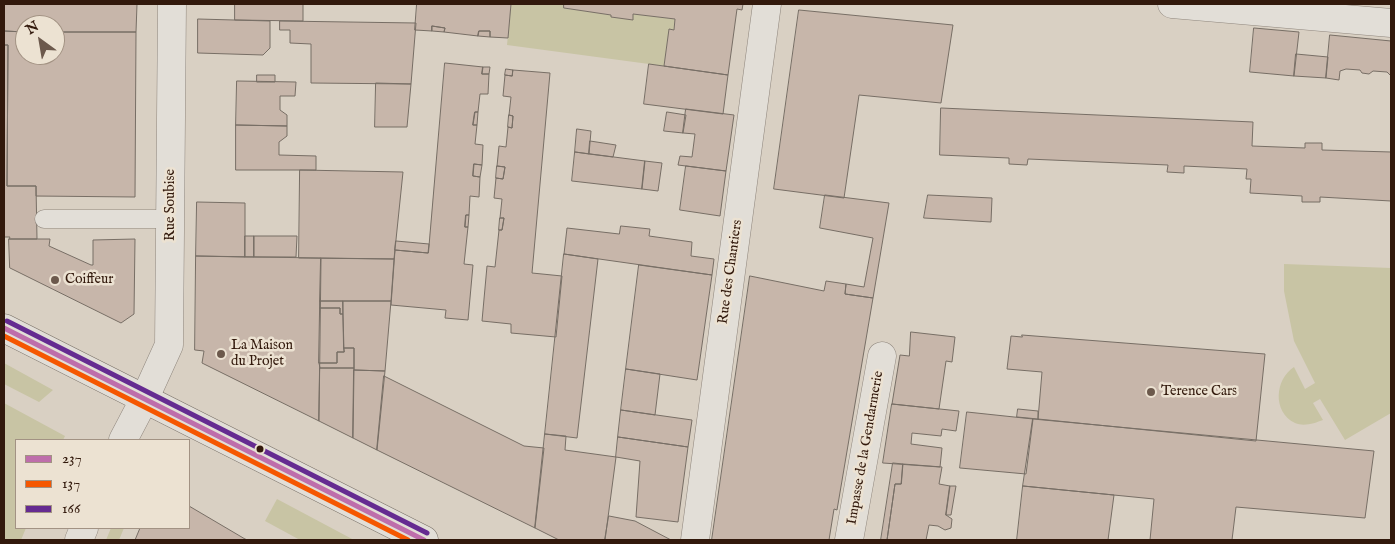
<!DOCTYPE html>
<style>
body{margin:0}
#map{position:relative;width:1395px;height:544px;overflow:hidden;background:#d9d0c3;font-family:"IM FELL English",serif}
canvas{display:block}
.frame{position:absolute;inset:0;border:5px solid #32190c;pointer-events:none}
.legend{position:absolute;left:15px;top:439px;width:175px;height:90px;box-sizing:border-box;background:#ece2d2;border:1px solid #a29283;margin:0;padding:6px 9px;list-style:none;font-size:15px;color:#32190c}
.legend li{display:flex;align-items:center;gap:10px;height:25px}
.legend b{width:25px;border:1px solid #a29283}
.north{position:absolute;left:15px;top:15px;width:50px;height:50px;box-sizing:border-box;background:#ece2d2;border:1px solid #a29283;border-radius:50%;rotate:328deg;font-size:14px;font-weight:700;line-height:20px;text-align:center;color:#32190c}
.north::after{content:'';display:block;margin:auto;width:18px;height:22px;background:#6c594c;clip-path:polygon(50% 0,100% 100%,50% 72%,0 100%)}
</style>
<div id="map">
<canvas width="1395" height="544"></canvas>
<div class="frame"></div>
<ul class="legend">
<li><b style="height:6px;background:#be6eab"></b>237</li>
<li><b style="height:6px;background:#f55701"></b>137</li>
<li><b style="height:6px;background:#652b91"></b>166</li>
</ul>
<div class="north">N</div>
</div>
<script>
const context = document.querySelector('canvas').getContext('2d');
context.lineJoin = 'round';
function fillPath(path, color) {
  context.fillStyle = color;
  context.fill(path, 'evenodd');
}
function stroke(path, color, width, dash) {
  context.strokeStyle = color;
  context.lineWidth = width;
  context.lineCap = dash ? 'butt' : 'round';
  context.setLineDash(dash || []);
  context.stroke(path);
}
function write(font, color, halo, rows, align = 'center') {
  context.font = font + ' "IM FELL English",serif';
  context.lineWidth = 5;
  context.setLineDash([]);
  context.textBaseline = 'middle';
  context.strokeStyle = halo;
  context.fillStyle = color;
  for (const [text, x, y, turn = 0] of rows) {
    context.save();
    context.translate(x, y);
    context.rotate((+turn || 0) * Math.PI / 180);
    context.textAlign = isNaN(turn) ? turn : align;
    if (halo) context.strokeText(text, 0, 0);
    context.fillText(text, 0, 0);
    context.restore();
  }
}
const green = new Path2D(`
 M511,4H564V8L611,15V17L633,20V14L675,19L674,30H669L664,66L507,45Z
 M1284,264L1391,268V413L1345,440L1320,399L1313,403L1323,420C1315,423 1304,427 1295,423C1272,412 1275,379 1294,367L1305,389L1315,383L1294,341L1284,291Z
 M4,363L53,390L39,402L4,384Z
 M4,403L65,436L63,440H16V528H26L21,540H4Z
 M277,499L354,540H300L265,521Z
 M111,528H124L119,540H106Z`);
const building = new Path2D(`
 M4,4H137L136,32H55V25H25V32L4,31Z
 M235,4H303V21L235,20Z
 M417,4H511L508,38L490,37V31H479L478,36L444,32L445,28L432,26V31L415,30Z
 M564,4H743L742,10L737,9L728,75L664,66L669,29L674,30L675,19L633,14V20L611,17V15L564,8Z
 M799,10L953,25L941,103L859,95L844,198L774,189Z
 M198,19L270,21V48L263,55L198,53Z
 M280,21L416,23L411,84L311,83V44L290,43V30H280Z
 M432,26L445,28L444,32L432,31Z
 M1254,28L1299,32L1294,76L1250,72Z
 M4,31L25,32V55H55V32H136L135,197L36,196V186H7L8,45H4Z
 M479,31H490V37L478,36Z
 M1330,35L1391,41V76L1387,72L1373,71L1369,74L1362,73L1360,70L1346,69L1340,71L1339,80L1326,78Z
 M4,45H8L7,186H36L37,239H9L10,237H4Z
 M1296,54L1328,57L1326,78L1294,76Z
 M445,63L483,67L482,74H489L488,94H480L478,112H475L473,125H477L475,144L483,145L482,165L474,164L473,176L480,177L479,197L470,196L469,215H466L465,227H468L464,264L473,265L468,320L445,318L446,310L391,305L395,250L428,253Z
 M649,64L728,75L723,114L644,104Z
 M483,67H490L489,74H482Z
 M506,69L513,70L512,76L505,75Z
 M513,70L550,73L532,273L562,276L556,337L511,333V324L482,321L487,266L495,267L499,230H502L504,218H500L502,199L494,198L496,178L503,179L505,167L497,166L499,146L506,147L508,127L512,128L513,116L509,115L511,97L503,96L505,75L512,76Z
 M257,75H275V82H257Z
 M237,81L296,82L295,96H280V110L287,115V126L236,125Z
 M376,83L411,84L407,127H375Z
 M941,108L1253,122L1252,146L1305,148V143H1322V150L1391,152V201L1320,197V202H1302V196L1250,193L1251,179H1246L1247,169L1184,166V173L1167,172L1168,165L1028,159L1027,165L1009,164V158L940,155Z
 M686,109L734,115L726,171L678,165L680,156L692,157L695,134L683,133Z
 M475,112H478L477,125H473Z
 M667,112L686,115L683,133L664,131Z
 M509,115L513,116L512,128L508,127Z
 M236,125L287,126V136L279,142V155L316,156V170H236Z
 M577,129L591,131L589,154L575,152Z
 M590,141L616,145L613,157L589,154Z
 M575,152L645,161L642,189L572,181Z
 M645,161L662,163L658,191L642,189Z
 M474,164L482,165L480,177L473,176Z
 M497,166L505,167L503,179L496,178Z
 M686,166L726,171L720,216L680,210Z
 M300,170L403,172L394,259L299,258Z
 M825,195L889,203L873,298L845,294L846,284L864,287L873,238L820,228Z
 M928,195L992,198L991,222L924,218Z
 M197,202L245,203V257L196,256Z
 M466,215H469L468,227H465Z
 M500,218H504L502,230H499Z
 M621,226L650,229L649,236L692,242L691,256L714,259L712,275L564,254L567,228L619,234Z
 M245,236H254V257H245Z
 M254,236H297L296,257H254Z
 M9,239H50L49,246L91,265H93V240L135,239L134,314L121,323L10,268Z
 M396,241L429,244L428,253L395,250Z
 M564,254L598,259L577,438L545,434Z
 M196,256L321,258L319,421L202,363L204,351L195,350Z
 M321,258L394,259L391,301H320Z
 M639,265L712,275L697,380L626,369Z
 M750,276L824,291L826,281L846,284L845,294L873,298L837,510L834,509L829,540H712Z
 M320,301H343V314H340V308H320Z
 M343,301H391L385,371L354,370V348H344Z
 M320,308H340V314H343L344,352H337V363H319Z
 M911,332L955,337L952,362L946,361L939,409L892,404L900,355L909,356Z
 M1022,335L1265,354L1256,441L1038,419L1042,372L1007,369L1011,336L1022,337Z
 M344,348H354V368H320L319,363H337V352H344Z
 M320,368H354L353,438L319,421Z
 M626,369L660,374L655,415L621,410Z
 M354,370L385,371L377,450L353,438Z
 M384,376L524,446L544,448L535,528L377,450Z
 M892,404L959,411L956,431L942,429L941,436L912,433L911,444L942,448L940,467L883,463Z
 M1018,409L1038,411V419L1017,417Z
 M621,410L692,420L688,447L618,437Z
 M967,412L1033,419L1026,474L960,468Z
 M1033,419L1374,451L1365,518L1236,507L1232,540H1150L1154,499L1023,486Z
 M545,434L566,436L565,450L616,457L605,540H559L535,528Z
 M618,437L688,447L678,522L636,517L640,461L616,457Z
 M893,463L903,464L901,484H895L887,540H881Z
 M903,464L942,467L939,484L950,486L946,515L952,519L951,528L945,530L938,526L929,525L926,540H887L895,484H901Z
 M950,486H956L951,515H946Z
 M1023,486L1114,495L1108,540H1017Z
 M189,506L245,539L248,540H135L140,528H189Z
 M609,516L635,521L671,540H605Z`);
const lane = new Path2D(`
 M44,219H170`);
const street = new Path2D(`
 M1172,4L1391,23
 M123,440L144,400L169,345L172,4
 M79,540L84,528
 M695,540L767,4
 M849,540L882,356`);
const secondary = new Path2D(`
 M4,328L424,540`);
const bus1 = new Path2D(`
 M4,328L424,540`);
const bus2 = new Path2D(`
 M4,336L408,540`);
const bus3 = new Path2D(`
 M7,321L427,533`);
const markers = [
 [55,280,5,"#6c594c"],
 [221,354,5,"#6c594c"],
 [1151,392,5,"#6c594c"],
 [260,449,4.5,"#32190c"]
];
const streetNames = [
 ["Rue Soubise",171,205,-90],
 ["Rue des Chantiers",731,272,-82],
 ["Impasse de la Gendarmerie",866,448,-80]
];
const poiNames = [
 ["Coiffeur",65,280],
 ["La Maison",231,346],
 ["du Projet",231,362],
 ["Terence Cars",1161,392]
];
fillPath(green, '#c8c4a4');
fillPath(building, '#c7b6aa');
stroke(building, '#776e65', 1);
stroke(lane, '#8f867d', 19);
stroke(street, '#8f867d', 29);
stroke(secondary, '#776e65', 29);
stroke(lane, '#e2ded7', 18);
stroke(street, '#e2ded7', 28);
stroke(secondary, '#e2ded7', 28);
stroke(bus1, '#be6eab', 5);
stroke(bus2, '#f55701', 5);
stroke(bus3, '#652b91', 5);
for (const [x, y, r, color] of markers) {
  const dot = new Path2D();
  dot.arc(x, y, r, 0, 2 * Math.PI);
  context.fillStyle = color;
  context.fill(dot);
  stroke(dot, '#ece2d2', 2);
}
write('14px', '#32190c', '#ece2d2', streetNames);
write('14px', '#32190c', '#ece2d2', poiNames, 'left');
</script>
